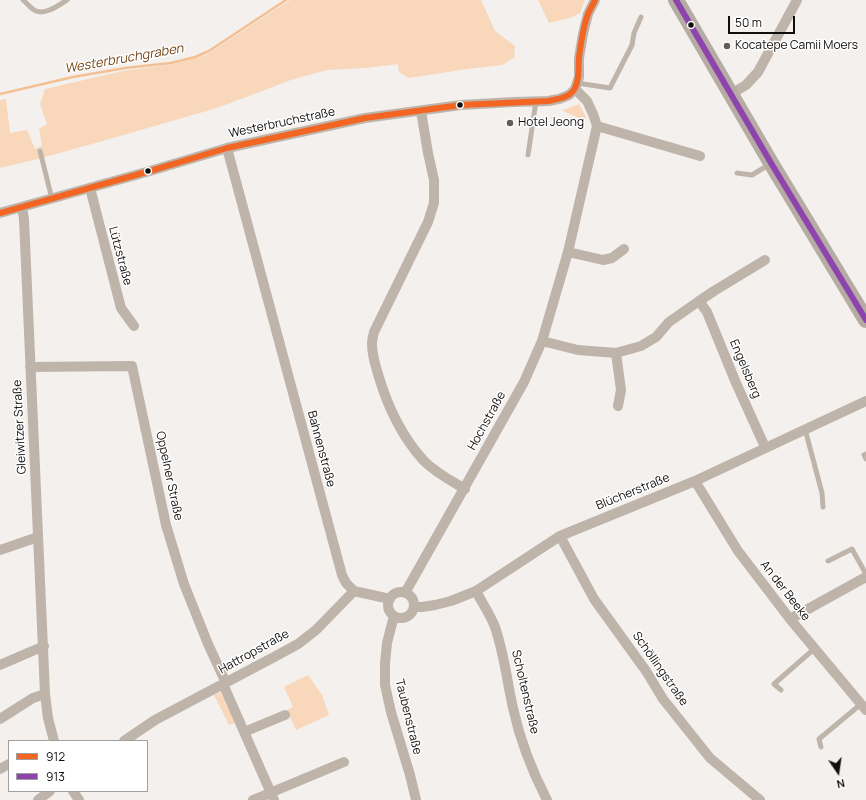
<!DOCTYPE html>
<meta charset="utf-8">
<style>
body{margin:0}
#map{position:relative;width:866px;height:800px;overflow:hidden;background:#f3f0ee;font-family:Manrope,sans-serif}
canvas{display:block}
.legend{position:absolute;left:8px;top:740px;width:140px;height:52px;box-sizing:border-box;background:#fff;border:1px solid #a09f9f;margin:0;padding:5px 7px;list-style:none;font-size:12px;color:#110f0e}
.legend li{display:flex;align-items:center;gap:8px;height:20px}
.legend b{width:20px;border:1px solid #a09f9f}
.north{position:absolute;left:818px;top:752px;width:40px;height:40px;-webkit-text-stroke:3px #fff;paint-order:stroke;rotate:167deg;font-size:11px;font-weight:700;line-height:16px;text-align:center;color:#110f0e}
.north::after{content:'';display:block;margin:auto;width:14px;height:18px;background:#110f0e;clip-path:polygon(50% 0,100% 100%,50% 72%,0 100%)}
.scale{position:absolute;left:728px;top:16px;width:67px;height:18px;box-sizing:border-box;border:2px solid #110f0e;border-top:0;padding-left:5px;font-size:12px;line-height:14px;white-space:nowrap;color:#110f0e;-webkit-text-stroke:3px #fff;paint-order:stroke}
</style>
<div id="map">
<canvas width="866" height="800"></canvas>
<ul class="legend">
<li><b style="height:5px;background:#f26522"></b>912</li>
<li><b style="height:5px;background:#8e44ad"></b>913</li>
</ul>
<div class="north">N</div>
<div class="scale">50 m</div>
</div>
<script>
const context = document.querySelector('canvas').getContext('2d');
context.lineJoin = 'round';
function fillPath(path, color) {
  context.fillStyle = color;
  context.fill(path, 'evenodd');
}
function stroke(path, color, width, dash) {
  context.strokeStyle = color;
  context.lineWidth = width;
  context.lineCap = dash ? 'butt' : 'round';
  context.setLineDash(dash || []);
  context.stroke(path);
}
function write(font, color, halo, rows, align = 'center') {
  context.font = font + ' Manrope,sans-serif';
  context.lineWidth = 3;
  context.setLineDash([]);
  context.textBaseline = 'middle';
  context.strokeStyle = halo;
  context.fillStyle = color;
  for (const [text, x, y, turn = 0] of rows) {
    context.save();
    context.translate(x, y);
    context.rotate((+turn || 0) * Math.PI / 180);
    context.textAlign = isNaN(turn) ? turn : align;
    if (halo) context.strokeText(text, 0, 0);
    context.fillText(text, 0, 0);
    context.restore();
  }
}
const green = new Path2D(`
 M290,0H481L495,31L515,46L514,58L502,65L467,69L409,78L399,72L398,64L366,68L327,70L291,80L217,108L106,140L38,159L0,168V100L6,99L10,133L27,130L35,149L42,146L39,129L47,124L40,104L45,89L123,71L174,64L206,55Z
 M538,0H585L580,13L570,18L549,23Z
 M579,104L586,117L584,120L563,111V110Z
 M308,675L322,695L329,715L296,730L287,710L293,707L284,687Z
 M220,692L221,693L235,723L229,725L214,695Z`);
const stream = new Path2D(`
 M0,94L73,77L125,68L171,63L195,57L209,51L286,0`);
const lane = new Path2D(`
 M23,0C27,3 31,9 36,11C46,15 59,5 67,0
 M577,83L610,88L632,45L634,33L641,17
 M40,151L52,199
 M528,155L536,101
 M737,173L752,175L770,164
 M805,429L822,493L823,507
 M866,454L864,455L866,459
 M828,561L852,549L866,574
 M781,690L774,684L814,649
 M821,747L819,739L861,704`);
const street = new Path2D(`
 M731,94L746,85L758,72L797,0
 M421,111L428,153L434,180V203L428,222L374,332C373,336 372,340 372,344C372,355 375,364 378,374C387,405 402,437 424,461C436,473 450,480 465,489
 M597,126L700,156
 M227,148L342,575L346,583L354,591
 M90,188L121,308L134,326
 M22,207L24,219L45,694L48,718L54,741
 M0,213L150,171L227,148L365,118L461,105L514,102L548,101L559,99L569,95L575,89L579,77V58L583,34L588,14L595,0
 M568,252L603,260L612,258L624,249
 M699,301L714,291L765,260
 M542,341L578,350L616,353L641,346L656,337L669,322L699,301L707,312L736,383L765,447
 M616,353L621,390L618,406
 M30,367L132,366L166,525L184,584L208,644L226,683
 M695,481L738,551L790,619L866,710
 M560,536L594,599L646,671L663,699L710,758L760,800
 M0,550L38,537
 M476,591C482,603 490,614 495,627C504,653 507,681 513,708C520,740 532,771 547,800
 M388 605a13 13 0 1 1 26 0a13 13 0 1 1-26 0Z
 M405,593L524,382L542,341L568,252L597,126L593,114L587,101L575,89
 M414,607H422L435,605L451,601L476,591L560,536L695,481L866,401
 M394,616L387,643L385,663V685L391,712L410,775L416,800
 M790,619L866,577
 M0,665L44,646
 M223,684L274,800
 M0,719L33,698L45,694
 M244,732L285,715
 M124,741L155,720L276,656L298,644L316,630L354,591L390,599
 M0,769L9,764
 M73,791L79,800
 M38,800L50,791
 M253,800L344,762`);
const primary = new Path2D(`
 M676,0L771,163L866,320`);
const bus1 = new Path2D(`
 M0,213L150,171L227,148L365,118L461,105L548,101C558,99 570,98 575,88C580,78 578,68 579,57C581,43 583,27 588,14C590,9 593,5 595,0`);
const bus2 = new Path2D(`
 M676,0L771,163L866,320`);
const markers = [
 [691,25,3.5,"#110f0e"],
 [727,46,4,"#605e5c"],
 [460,105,3.5,"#110f0e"],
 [510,123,4,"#605e5c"],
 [148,171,3.5,"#110f0e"]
];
const poiNames = [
 ["Kocatepe Camii Moers",735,46],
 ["Hotel Jeong",518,123]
];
const streetNames = [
 ["Westerbruchstraße",282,123,-12],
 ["Lützstraße",120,256,75],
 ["Engelsberg",745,369,67],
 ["Hochstraße",487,421,-61],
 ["Gleiwitzer Straße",20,427,-93],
 ["Bahnenstraße",321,449,75],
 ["Oppelner Straße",169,476,78],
 ["Blücherstraße",633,492,-22],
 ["An der Beeke",785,591,52],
 ["Hattropstraße",254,652,-29],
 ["Schöllingstraße",660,669,55],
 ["Scholtenstraße",525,692,77],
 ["Taubenstraße",408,717,76]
];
const waterNames = [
 ["Westerbruchgraben",124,59,-10]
];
fillPath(green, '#f8d7ba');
stroke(stream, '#f4c092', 2.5);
stroke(lane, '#bfb4aa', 5);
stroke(street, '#bfb4aa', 10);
stroke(primary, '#b7aca3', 16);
stroke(bus1, '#f26522', 6);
stroke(bus2, '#8e44ad', 6);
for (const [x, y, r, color] of markers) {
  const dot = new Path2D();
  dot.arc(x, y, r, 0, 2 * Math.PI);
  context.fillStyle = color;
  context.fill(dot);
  stroke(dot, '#fff', 1.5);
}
write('12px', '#110f0e', '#fff', poiNames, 'left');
write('12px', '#110f0e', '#fff', streetNames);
write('italic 13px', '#754615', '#fff', waterNames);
</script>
